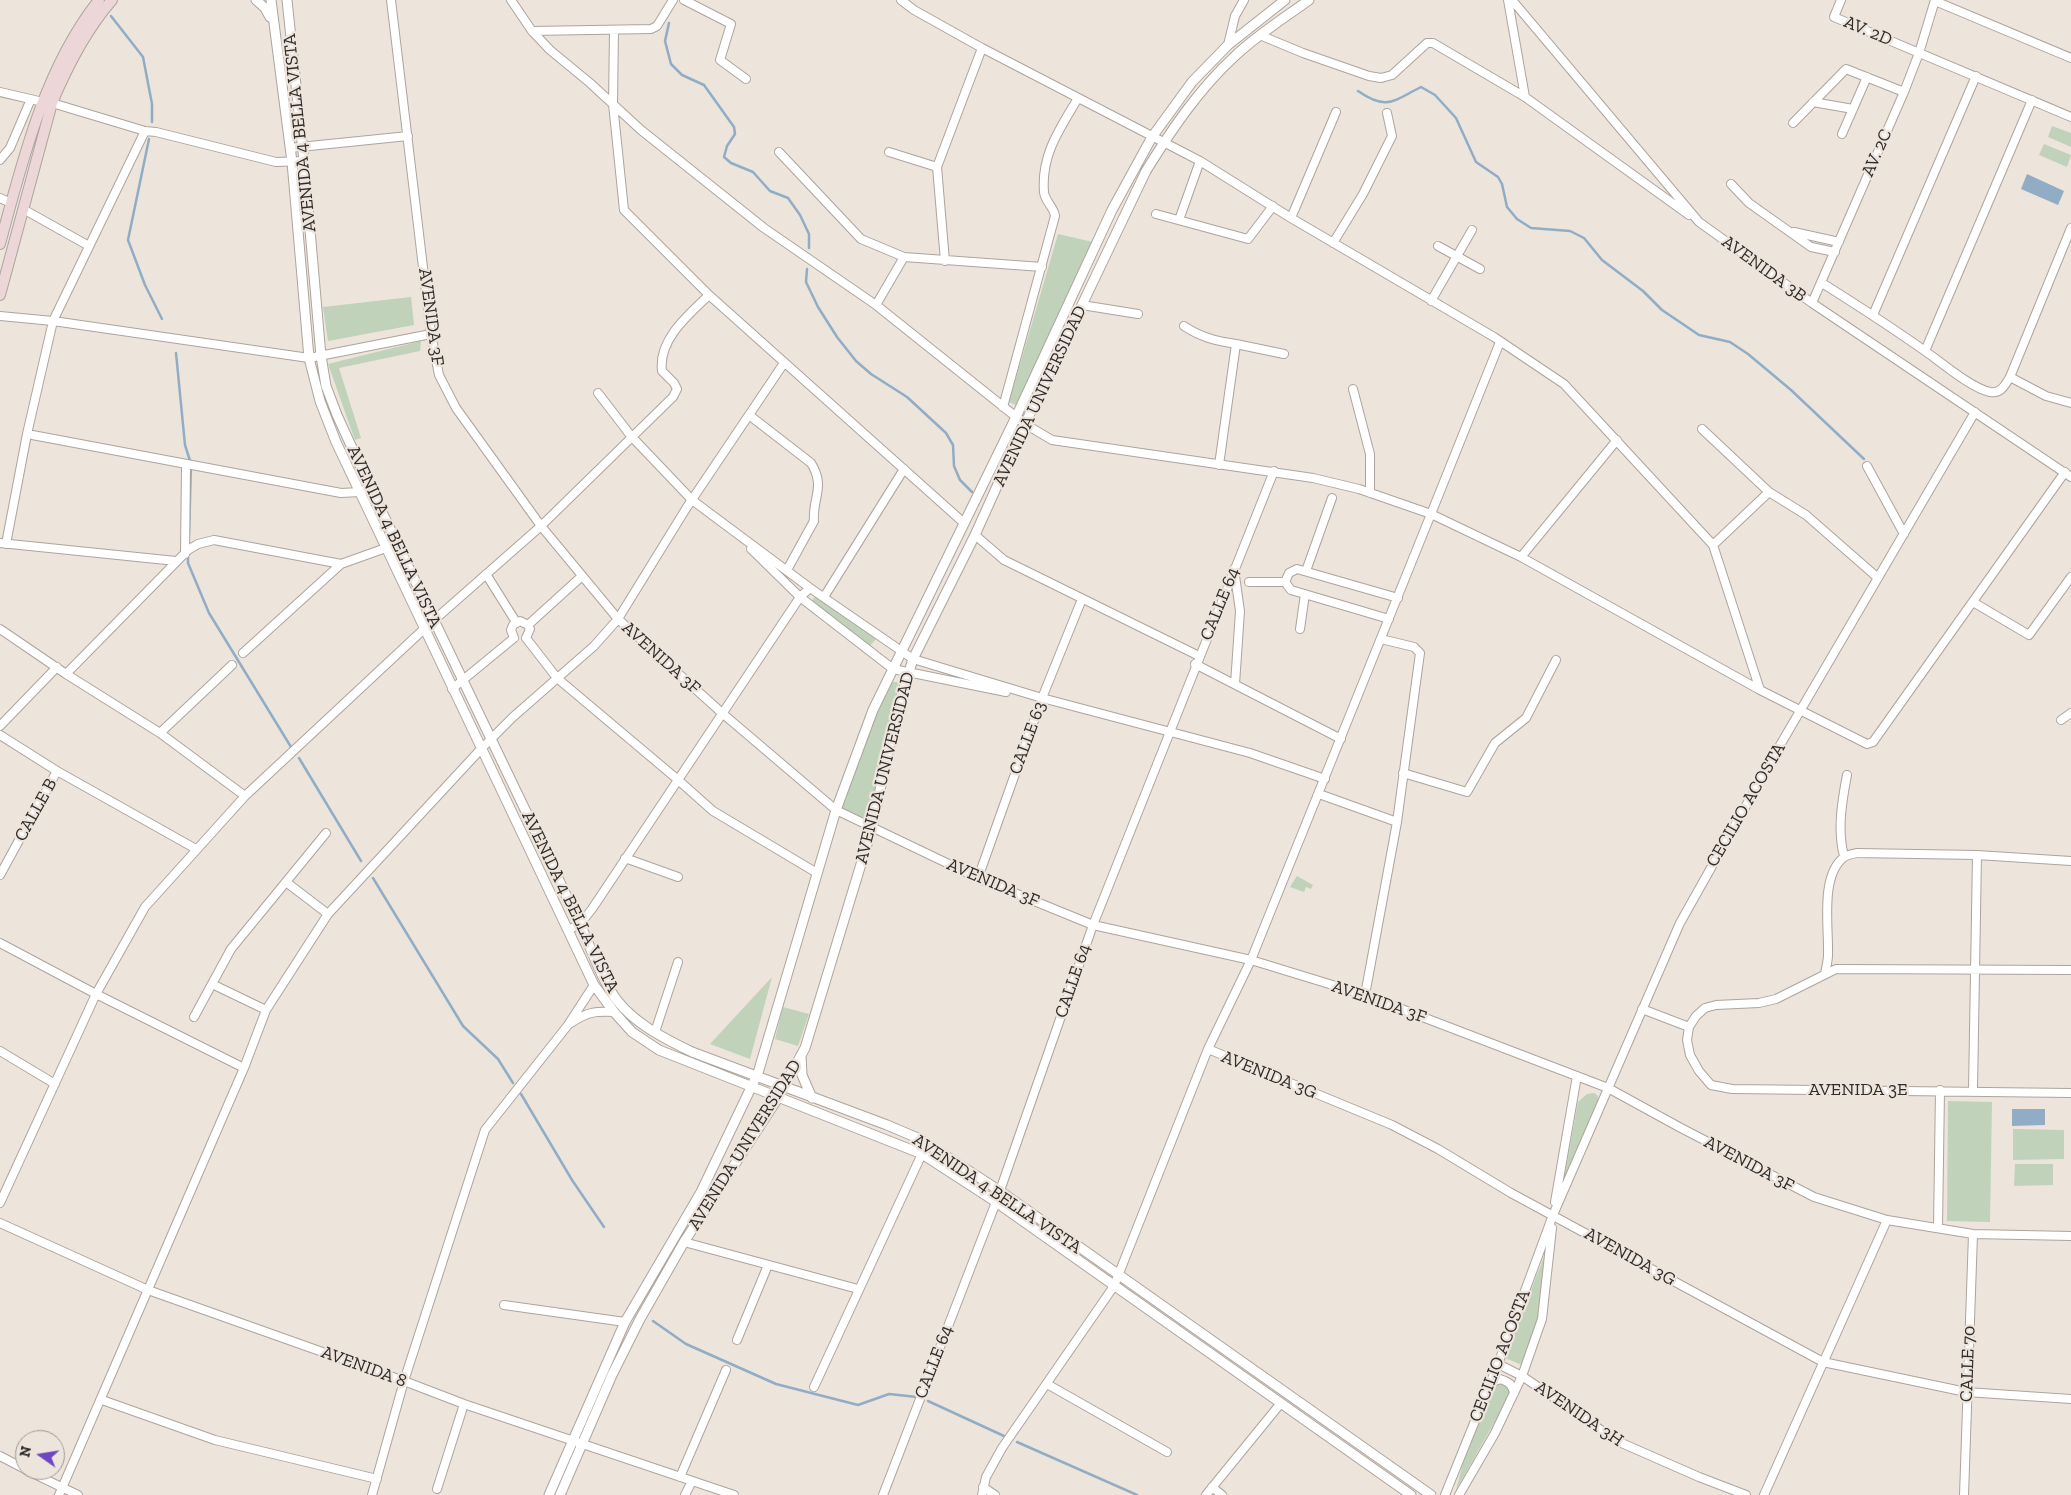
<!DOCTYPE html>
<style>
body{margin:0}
#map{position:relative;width:2071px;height:1495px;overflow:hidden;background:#ede4dc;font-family:"Zilla Slab",serif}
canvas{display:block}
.north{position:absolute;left:15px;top:1430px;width:50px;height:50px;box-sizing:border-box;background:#ede4dc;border:1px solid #a19a95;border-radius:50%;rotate:283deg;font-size:14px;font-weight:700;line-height:20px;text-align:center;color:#302c2a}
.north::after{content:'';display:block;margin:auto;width:18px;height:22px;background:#6e47c0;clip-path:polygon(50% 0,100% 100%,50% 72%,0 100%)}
</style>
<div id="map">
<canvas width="2071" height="1495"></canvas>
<div class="north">N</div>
</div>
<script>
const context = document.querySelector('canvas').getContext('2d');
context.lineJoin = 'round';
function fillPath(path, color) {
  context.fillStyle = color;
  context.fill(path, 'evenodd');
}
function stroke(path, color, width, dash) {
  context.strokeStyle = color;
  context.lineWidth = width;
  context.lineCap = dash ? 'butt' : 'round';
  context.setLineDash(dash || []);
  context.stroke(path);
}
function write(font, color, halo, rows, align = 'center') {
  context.font = font + ' "Zilla Slab",serif';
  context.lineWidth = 4.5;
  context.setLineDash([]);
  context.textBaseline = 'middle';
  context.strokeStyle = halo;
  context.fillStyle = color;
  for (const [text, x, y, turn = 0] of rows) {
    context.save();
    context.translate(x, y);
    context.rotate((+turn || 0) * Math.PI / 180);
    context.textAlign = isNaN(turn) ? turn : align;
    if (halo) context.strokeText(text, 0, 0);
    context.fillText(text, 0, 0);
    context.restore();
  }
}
const green = new Path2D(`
 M2052,126L2071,133V147L2048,137Z
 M2044,144L2071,155L2067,167L2039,155Z
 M1058,234L1093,242L1016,405L1009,402Z
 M411,297L414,325L328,341L323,307Z
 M421,341L420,351L339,368L361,438L355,440L328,364Z
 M816,595L876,639L869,647L812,601Z
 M890,682H899L872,828L836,810Z
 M1297,876L1313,885L1311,889L1306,887L1304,892L1290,887Z
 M772,977L750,1059L710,1044Z
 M783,1007L809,1014L798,1046L775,1039Z
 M1594,1093L1598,1096V1103L1563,1184L1578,1102L1587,1094Z
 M1948,1101L1992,1102L1990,1222L1947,1221Z
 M2013,1129L2064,1130V1159L2013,1160Z
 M2015,1164H2053V1185L2014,1186Z
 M1545,1254L1538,1318L1522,1365L1505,1358Z
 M1501,1382L1507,1385L1511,1393L1456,1490L1463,1463L1492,1387Z`);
const water = new Path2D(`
 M2027,174L2064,191L2058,205L2021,189Z
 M2012,1109H2045V1125L2012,1126Z`);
const stream = new Path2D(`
 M111,16L143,57L152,104V122
 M669,23L665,41L671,64L682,75L704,85L734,127L735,134L727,146L724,157L731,163L753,172L770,191L788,198L800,215L809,234V248
 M1358,91C1387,111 1393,101 1421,87L1435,95L1456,118L1476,162L1498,177L1502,184L1507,207L1517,219L1531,228L1570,231L1584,238L1602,260L1643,291L1662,310L1699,335L1730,342L1748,354L1791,390L1864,459
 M149,139L128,240L145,285L162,319
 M807,269L806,282L818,307L837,337L856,361L871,374L907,397L946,433L953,445L954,466L960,480L972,492
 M176,353L185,445L191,464L189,535
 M188,553V563L209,613L291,747
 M299,758L361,861
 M373,878L463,1026L498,1059L513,1083
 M521,1094L572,1180L604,1227
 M653,1321L686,1344L776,1384L858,1405L889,1394L917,1397
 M928,1401L1004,1436
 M1017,1442L1137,1495`);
const minor = new Path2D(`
 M391,0L431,334L439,375L456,408L541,526L618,619L722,713L836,810L978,878L1093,925L1251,960L1365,995L1608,1088L1681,1128L1814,1197L1887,1220L1973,1234L2071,1236
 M511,0L532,31L550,50L590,83L641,130L764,228L876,305L1025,424L1052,440L1313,478L1359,489L1431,514L1251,960L1208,1049L1114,1286L1002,1448L986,1477L982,1495
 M684,0L731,24L720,60L746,79
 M901,0L914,10L982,48L1200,161L1291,218L1494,337L1564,384L1713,545L1760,690
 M1508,0L1525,97L1689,215
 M1512,0L1699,222L1812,303L2071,477
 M1841,0L1834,17L2071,117
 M1935,1L2071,58
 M614,30L613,104L624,210L709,295L964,523
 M532,31L651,29L657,26L673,0
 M1262,36L1303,53L1369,76L1381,78L1392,75L1427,43H1433L1525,97
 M1228,45L1235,16L1244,0
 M0,92L43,102
 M1813,102L1853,109
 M52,103L145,131
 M1793,123L1846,69L1904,92
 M1842,134L1867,77
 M290,148L408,136
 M779,152L861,239L904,257L1042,267
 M889,152L937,167
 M0,160L10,148L31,99
 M1731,184L1749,203L1811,247L1835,252
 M0,198L11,203
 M23,209L89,246
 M1156,214L1248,239L1273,206
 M1291,218L1336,112
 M1179,220L1200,161
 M1794,232L1839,242
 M1333,243L1363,194L1392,136L1387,113
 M1438,246L1480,269
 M945,261L937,167L982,48
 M1822,283C1857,305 1891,327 1925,351C1941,362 1971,388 1990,392C2001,394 2005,385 2010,377L2071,228
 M1431,301L1472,230
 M1812,303L1904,92L1919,53L1935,0
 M876,305L904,257
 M1082,305L1138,314
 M1873,315L1976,76
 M0,316L53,321L309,358L431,334
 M1184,326C1200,337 1216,341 1236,344L1219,465
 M1500,342L1431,514L1521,557L1760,690L1867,744L1873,742L2065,472
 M1236,344L1284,354
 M1925,351L2032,100
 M2010,377L2046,396L2071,403
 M1353,389L1370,454V493
 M598,393L631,436L692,500L810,588L913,659L1042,698L1250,753L1325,779
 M1003,407L1055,216C1054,207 1045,202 1044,192C1041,154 1060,129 1078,98
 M749,415L811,463C826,487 812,498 814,521L787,570
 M1702,429L1769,492L1806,515L1878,578
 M27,434L341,493L360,492L370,487
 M1867,466L1904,534
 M975,535L1004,560L1199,656
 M0,543L176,561
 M6,544L27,434L53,321L145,131L156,132L276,162L304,161
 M1713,545L1769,492
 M751,549L800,597L893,669L1006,692
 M185,554L186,465
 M1521,557L1617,440
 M1234,569L1240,611L1235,684
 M1306,571L1332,498
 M486,574L516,622
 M1249,582H1285
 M824,597L904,469
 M1973,602L2029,635L2071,577
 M1389,619L1291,590L1285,582L1289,573L1297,569L1398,598
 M528,625L582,576
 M0,629L66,674L160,733L245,796
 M1300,629L1305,594
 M514,638L511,630L513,625L520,621L528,625L530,629L526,638
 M526,638L557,678L677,779L713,811L817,873
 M243,653L341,564L397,544
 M1195,664L1341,739
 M66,674L188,550L198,544L214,540L341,564
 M452,689L514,638
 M2061,720L2071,713
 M0,726L57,667
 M160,733L232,665
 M0,735L57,771L196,849
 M1403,773L1467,792L1495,743L1526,718L1556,660
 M1319,794L1397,822
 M1844,856C1837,830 1842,801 1847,775
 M625,858L678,877
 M0,875L57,771
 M978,878L1042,698L1082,599
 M286,882L328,914
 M568,930L580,924L592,909L800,597L810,588
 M0,943L96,994L244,1068
 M2071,970L1836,969L1776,999L1759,1003L1716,1005L1705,1008L1696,1016L1689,1027L1687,1040L1690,1055L1699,1071L1711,1085L1732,1089L2071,1093
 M1825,974C1826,968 1828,961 1828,955C1829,928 1820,877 1843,858C1846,855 1852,854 1857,853L1977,855L2071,861
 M212,984L266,1010
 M1365,995L1397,822L1420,653L1414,647L1381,639
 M1642,1009L1689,1027
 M194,1017L231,949L326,833
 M571,1023C587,1012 595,1011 614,1012
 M655,1032L678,962
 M1208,1049L1392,1125L1438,1149L1511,1193L1823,1362L1966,1392L2071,1399
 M0,1051L55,1084
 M1973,1090L1977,855
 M1555,1202L1577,1076
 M0,1203L96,994L145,907L245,796L424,629L541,526L673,397L677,389L674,383L662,371C658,340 688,315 709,295
 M0,1223L148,1290L404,1381L464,1404L734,1495
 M1938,1228L1940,1090
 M684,1242L858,1289
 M504,1305L625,1322
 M737,1340L768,1265
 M1498,1364L1522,1376L1617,1441L1699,1477L1746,1495
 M1490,1383L1500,1379C1509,1382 1512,1384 1514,1393
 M1047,1384L1167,1452
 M814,1387L927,1143
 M102,1400L215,1440L377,1479
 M0,1456L25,1469
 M26,1470L78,1495
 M680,1477L726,1370
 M983,1487L995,1495
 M1212,1487L1222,1495
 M437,1489L464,1404
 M59,1495L244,1068L266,1010L328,914L481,749L513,717L594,646L618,619L687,507L784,363
 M372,1495L404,1381L485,1130L568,1025L594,985
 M685,1495L692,1481
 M883,1495L996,1202L1093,925L1274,471
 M1206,1495L1281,1403
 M1445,1495L1498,1364L1553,1215L1680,923L1779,747L1975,412
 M1459,1495L1495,1433L1522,1376L1542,1319L1552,1228
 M1764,1495L1887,1220
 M1964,1495L1973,1234`);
const tertiary = new Path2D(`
 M256,0L265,8L270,17
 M271,0L292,162L309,358L320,401L336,442L594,985L614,1012L632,1032L659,1050L922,1154L996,1202L1411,1495
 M287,0L304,161L321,356L326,386L337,415L370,487L580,924C590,946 598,970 610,990C627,1020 663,1038 692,1052L887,1125L920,1139L1000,1191L1431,1495
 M801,1055L802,1075L812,1098
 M549,1495L625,1322L701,1192L758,1073L836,810L873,710L1016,417L1112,210L1152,137L1192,82L1228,45L1285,0
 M560,1495L612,1375L640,1319L684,1242L778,1098L805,1048L872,828L897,710L913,659L975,535L1025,424L1146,171C1172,129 1199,89 1235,56C1257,35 1284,18 1309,0`);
const secondary = new Path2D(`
 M0,244C22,162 45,67 99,0
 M0,295L52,103C67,67 86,30 112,0`);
const streetNames = [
 ["AV. 2D",1868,31,23],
 ["AVENIDA 4 BELLA VISTA",300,133,-96],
 ["AV. 2C",1877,153,-66],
 ["AVENIDA 3B",1764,269,36],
 ["AVENIDA 3F",431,317,82],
 ["AVENIDA UNIVERSIDAD",1040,396,-65],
 ["AVENIDA 4 BELLA VISTA",394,537,65],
 ["CALLE 64",1220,604,-68],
 ["AVENIDA 3F",661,658,42],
 ["CALLE 63",1028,738,-70],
 ["AVENIDA UNIVERSIDAD",885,768,-76],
 ["CECILIO ACOSTA",1746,805,-60],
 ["CALLE B",36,810,-61],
 ["AVENIDA 3F",993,883,23],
 ["AVENIDA 4 BELLA VISTA",570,902,64],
 ["CALLE 64",1073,981,-71],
 ["AVENIDA 3F",1379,1002,19],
 ["AVENIDA 3G",1269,1075,22],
 ["AVENIDA 3E",1858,1090],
 ["AVENIDA UNIVERSIDAD",745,1145,-58],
 ["AVENIDA 3F",1749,1164,28],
 ["AVENIDA 4 BELLA VISTA",997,1194,34],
 ["AVENIDA 3G",1630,1257,29],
 ["CECILIO ACOSTA",1500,1356,-69],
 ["CALLE 64",934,1362,-69],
 ["CALLE 70",1968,1364,-88],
 ["AVENIDA 8",364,1367,20],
 ["AVENIDA 3H",1579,1414,34]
];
fillPath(green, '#c0d2b9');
fillPath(water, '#91adc6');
stroke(stream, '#91adc6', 2.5);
stroke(minor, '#ada49d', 10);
stroke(tertiary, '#ada49d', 11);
stroke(secondary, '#ada49d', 12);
stroke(minor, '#fff', 8);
stroke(tertiary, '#fff', 9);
stroke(secondary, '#ecd6d7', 10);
write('18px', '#302c2a', '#ede4dc', streetNames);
</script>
